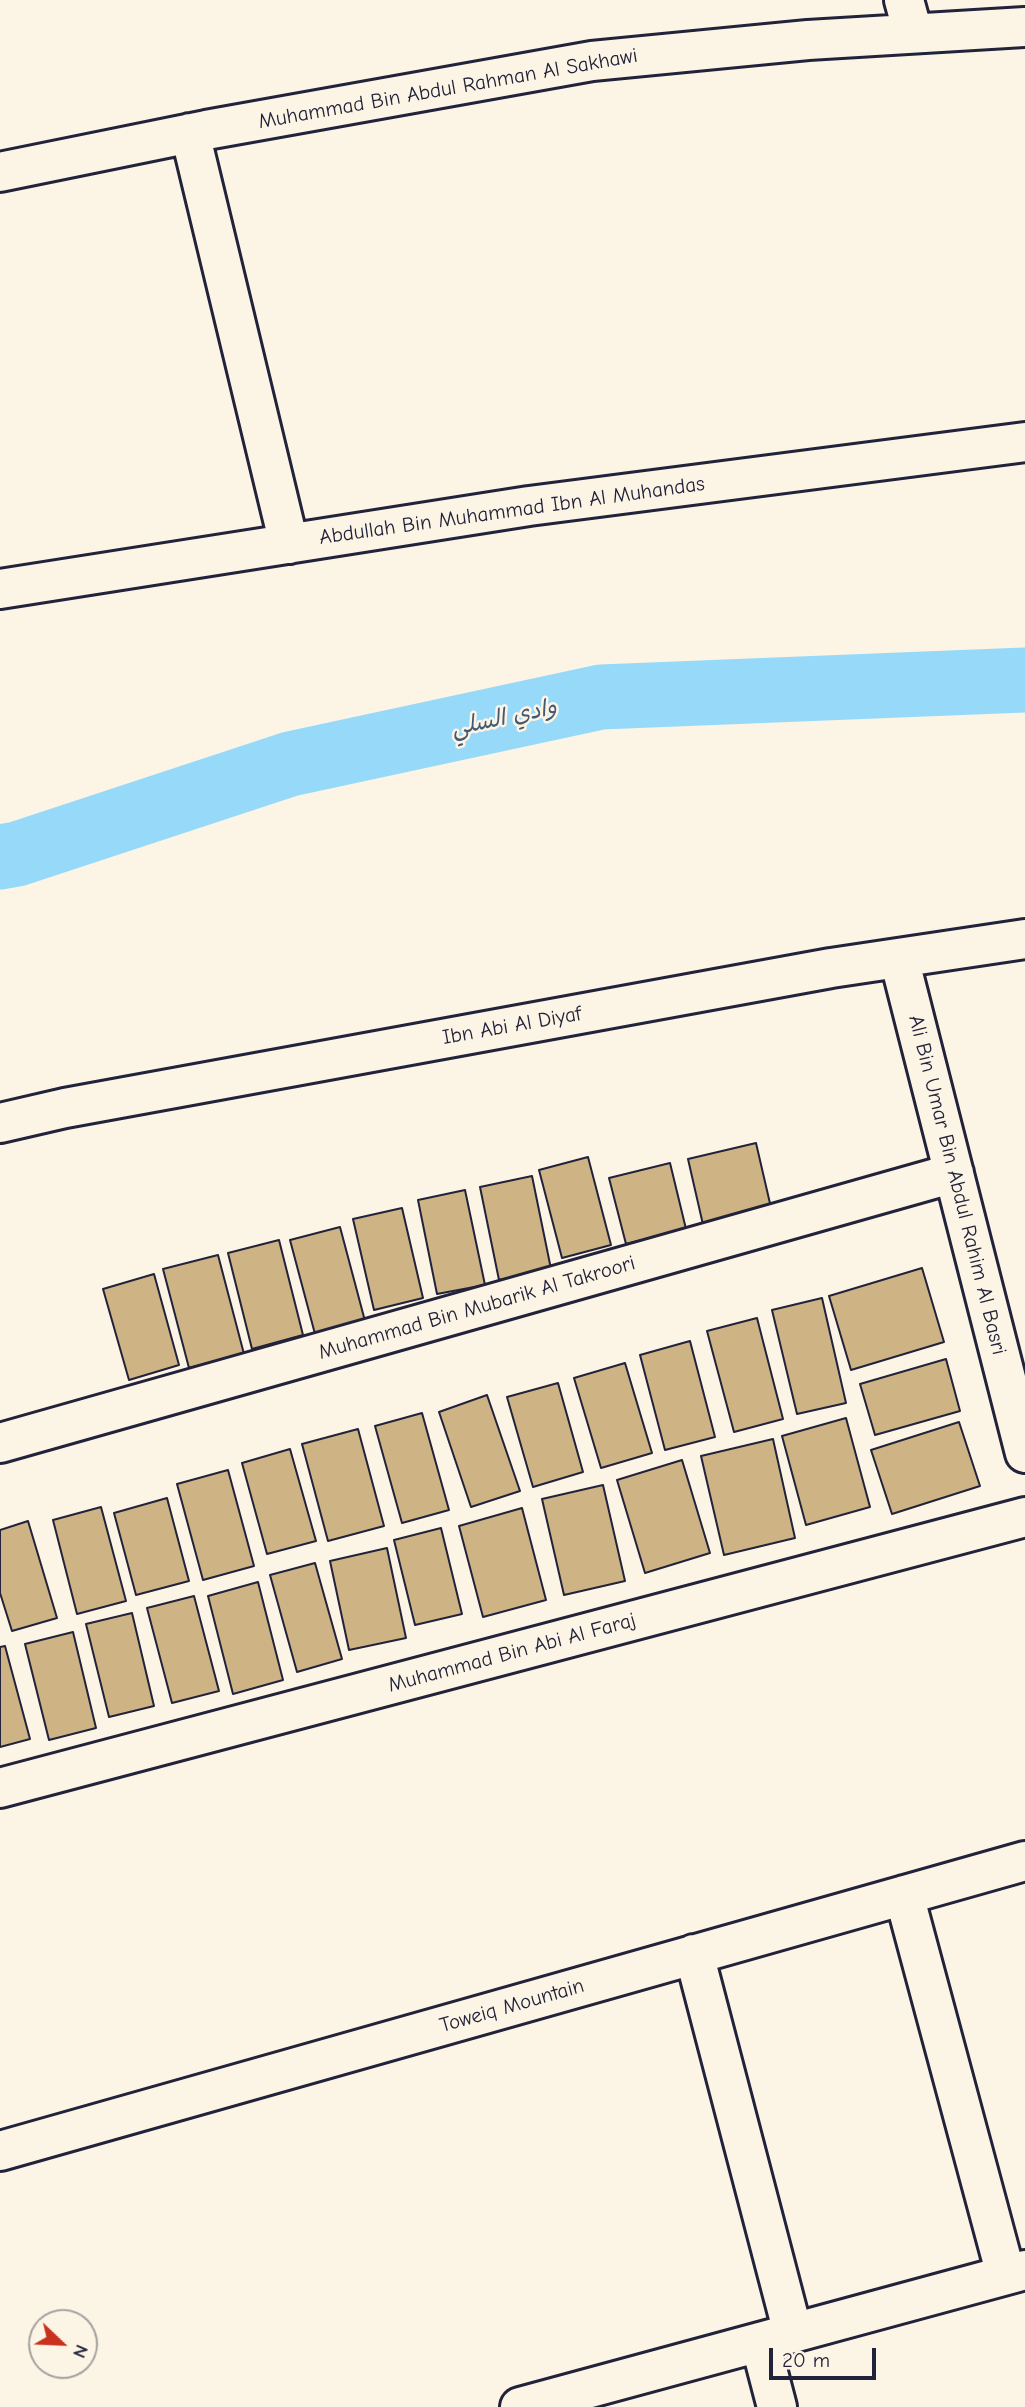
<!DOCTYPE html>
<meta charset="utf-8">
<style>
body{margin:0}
#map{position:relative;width:1025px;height:2407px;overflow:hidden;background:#fcf5e5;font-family:"Comic Neue",sans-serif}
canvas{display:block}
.north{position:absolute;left:28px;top:2309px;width:70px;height:70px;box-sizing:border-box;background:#fcf5e5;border:2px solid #a5a1a1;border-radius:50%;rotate:113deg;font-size:19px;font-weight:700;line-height:28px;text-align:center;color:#22223b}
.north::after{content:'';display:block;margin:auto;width:24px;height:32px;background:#c8321e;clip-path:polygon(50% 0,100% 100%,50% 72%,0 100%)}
.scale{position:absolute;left:769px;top:2348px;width:107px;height:32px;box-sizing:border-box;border:4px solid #22223b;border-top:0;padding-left:9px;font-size:21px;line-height:24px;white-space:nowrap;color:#22223b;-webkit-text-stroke:5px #fcf5e5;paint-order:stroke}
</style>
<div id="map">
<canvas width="1025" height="2407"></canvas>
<div class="north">N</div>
<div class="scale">20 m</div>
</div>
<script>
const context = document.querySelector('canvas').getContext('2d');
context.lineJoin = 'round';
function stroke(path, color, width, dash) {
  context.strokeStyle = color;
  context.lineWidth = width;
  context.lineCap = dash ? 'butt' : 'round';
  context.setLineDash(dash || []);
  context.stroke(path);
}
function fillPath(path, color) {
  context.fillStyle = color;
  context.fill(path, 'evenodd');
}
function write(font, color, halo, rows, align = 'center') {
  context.font = font + ' "Comic Neue","Playpen Sans Arabic",sans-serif';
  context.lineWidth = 5;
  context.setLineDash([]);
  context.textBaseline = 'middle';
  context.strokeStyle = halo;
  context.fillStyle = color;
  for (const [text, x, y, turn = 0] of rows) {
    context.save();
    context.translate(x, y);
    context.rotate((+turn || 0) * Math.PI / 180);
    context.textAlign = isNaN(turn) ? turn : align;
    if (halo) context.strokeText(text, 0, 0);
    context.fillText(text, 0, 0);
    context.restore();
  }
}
const river = new Path2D(`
 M0,857L17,854L290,764L601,697L1025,680`);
const building = new Path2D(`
 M756,1143L772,1212L704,1229L688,1159Z
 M588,1157L611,1245L562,1258L539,1170Z
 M670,1163L686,1229L626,1244L609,1178Z
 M532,1176L551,1269L499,1280L480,1187Z
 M465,1190L485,1285L437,1294L418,1200Z
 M402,1208L423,1298L374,1310L353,1219Z
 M340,1227L365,1321L315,1334L290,1240Z
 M279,1240L303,1335L252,1349L228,1253Z
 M218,1255L244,1354L189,1368L163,1269Z
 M922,1268L944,1342L851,1370L829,1296Z
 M154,1274L179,1365L129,1380L103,1289Z
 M822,1298L846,1403L797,1414L772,1310Z
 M757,1318L783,1419L734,1432L707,1331Z
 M690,1341L715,1437L665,1450L640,1355Z
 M946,1359L960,1411L875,1435L860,1384Z
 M625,1363L652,1453L601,1468L574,1378Z
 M558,1383L583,1472L533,1487L507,1397Z
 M487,1395L520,1491L471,1507L439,1412Z
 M422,1413L449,1510L402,1523L375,1426Z
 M846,1418L870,1507L806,1525L782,1436Z
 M959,1422L980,1486L892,1514L871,1450Z
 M358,1429L384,1526L328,1541L302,1444Z
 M773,1439L795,1538L724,1555L701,1456Z
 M290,1449L316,1541L267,1554L242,1463Z
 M682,1460L710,1553L645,1573L617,1480Z
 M228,1470L254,1566L203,1580L177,1484Z
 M603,1485L625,1581L564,1595L542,1499Z
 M167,1498L189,1581L136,1595L114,1513Z
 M101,1507L126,1601L77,1614L53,1520Z
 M522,1508L546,1600L483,1617L459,1526Z
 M28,1521L57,1618L12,1631L0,1593V1530Z
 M441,1528L462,1614L415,1625L394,1540Z
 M387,1548L406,1638L349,1650L330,1561Z
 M315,1563L342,1659L297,1672L270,1575Z
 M258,1582L283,1680L233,1694L208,1596Z
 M194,1596L219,1691L172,1703L147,1608Z
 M132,1613L154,1706L109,1717L86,1624Z
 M73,1632L96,1728L49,1740L25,1644Z
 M5,1646L30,1739L0,1747V1647Z`);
const minor = new Path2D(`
 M904,0L913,33
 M190,133L289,544
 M0,172L206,130L592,61L808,40L1025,27
 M0,589L529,506L1025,442
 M899,958L1025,1453
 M0,1123L65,1108L831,968L1025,939
 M0,1443L954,1173
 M0,1788L1025,1517
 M904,1895L1006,2275
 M694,1954L793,2333
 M0,2151L1025,1861
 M760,2342L777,2407
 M520,2407L1025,2270`);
const streetNames = [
 ["Muhammad Bin Abdul Rahman Al Sakhawi",448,89,-10],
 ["Abdullah Bin Muhammad Ibn Al Muhandas",512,511,-8],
 ["Ibn Abi Al Diyaf",512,1026,-10],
 ["Ali Bin Umar Bin Abdul Rahim Al Basri",957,1185,76],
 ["Muhammad Bin Mubarik Al Takroori",477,1308,-16],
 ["Muhammad Bin Abi Al Faraj",512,1653,-15],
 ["Toweiq Mountain",512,2006,-16]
];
const waterNames = [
 ["وادي السلي",504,718,-12]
];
stroke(river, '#97d9f9', 65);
fillPath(building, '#ceb484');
stroke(building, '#22223b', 2);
stroke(minor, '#22223b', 44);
stroke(minor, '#fcf5e5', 38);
write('21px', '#22223b', '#fcf5e5', streetNames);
write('italic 23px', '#455974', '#fcf5e5', waterNames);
</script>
